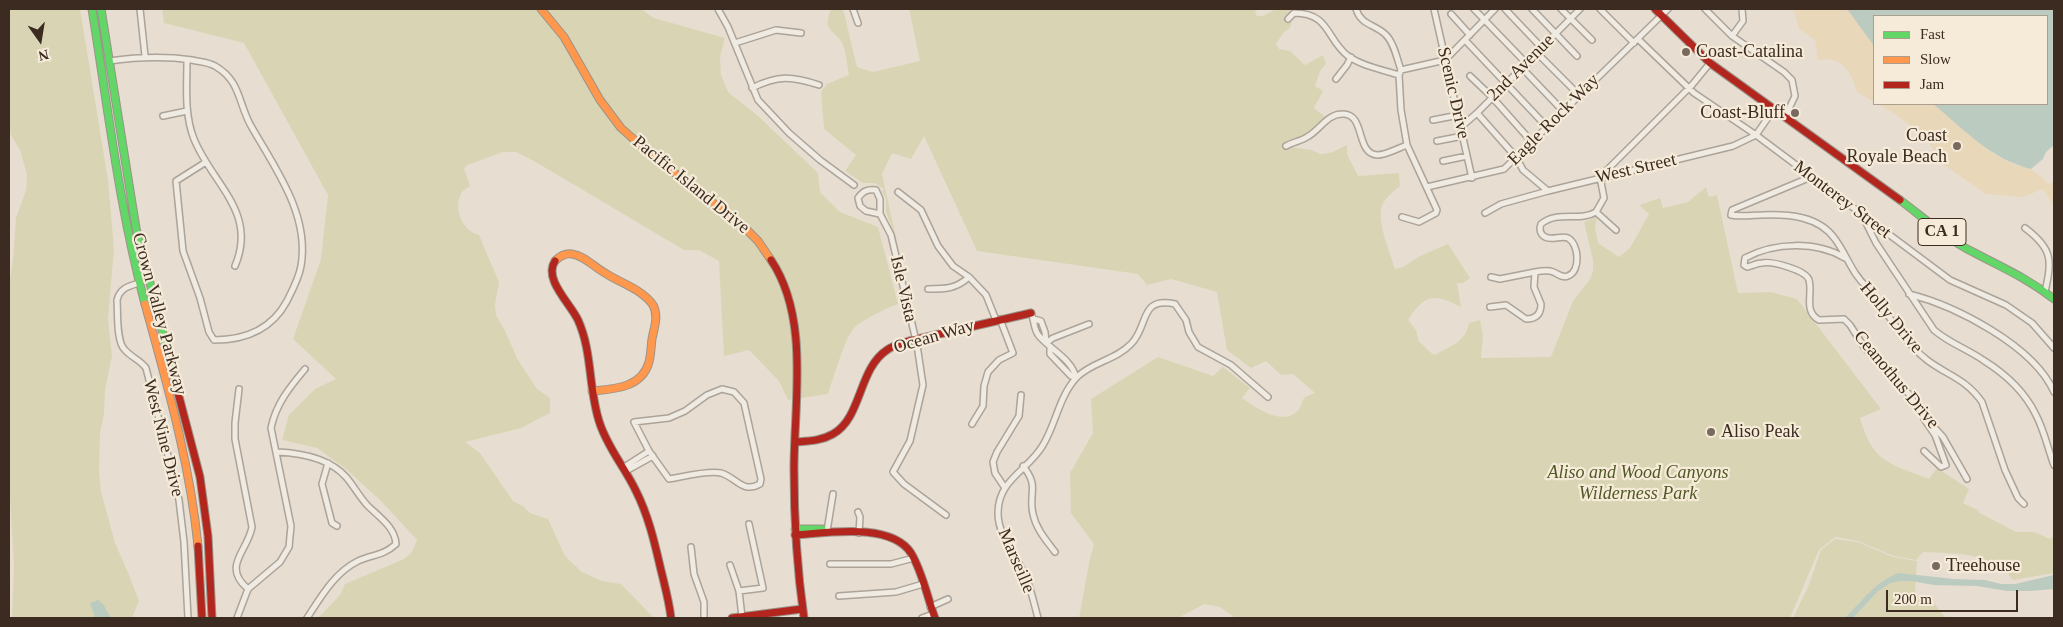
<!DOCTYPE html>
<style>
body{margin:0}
#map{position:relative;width:2063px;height:627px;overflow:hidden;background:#e7ded1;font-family:"Times New Roman",serif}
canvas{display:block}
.frame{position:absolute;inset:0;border:10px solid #3c2b21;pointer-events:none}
.legend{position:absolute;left:1873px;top:15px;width:175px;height:90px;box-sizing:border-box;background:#f6ebd8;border:1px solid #ac9e8f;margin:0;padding:6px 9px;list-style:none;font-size:15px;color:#3c2b21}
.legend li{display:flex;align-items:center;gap:10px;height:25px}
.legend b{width:25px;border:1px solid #ac9e8f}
.north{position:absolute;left:15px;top:15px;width:50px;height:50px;-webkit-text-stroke:4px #f6ebd8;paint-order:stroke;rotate:167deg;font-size:14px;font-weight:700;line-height:20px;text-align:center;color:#3c2b21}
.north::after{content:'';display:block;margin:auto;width:18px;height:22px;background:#3c2b21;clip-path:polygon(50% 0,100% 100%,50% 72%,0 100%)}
.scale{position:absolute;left:1886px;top:590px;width:132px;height:22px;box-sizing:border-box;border:2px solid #3c2b21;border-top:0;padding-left:6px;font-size:15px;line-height:18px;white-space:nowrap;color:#3c2b21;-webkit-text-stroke:4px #f6ebd8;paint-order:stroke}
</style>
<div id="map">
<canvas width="2063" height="627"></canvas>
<div class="frame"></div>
<ul class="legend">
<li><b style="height:6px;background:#63d668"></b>Fast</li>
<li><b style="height:6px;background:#ff974d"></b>Slow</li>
<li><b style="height:6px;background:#b3261e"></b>Jam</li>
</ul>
<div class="north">N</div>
<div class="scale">200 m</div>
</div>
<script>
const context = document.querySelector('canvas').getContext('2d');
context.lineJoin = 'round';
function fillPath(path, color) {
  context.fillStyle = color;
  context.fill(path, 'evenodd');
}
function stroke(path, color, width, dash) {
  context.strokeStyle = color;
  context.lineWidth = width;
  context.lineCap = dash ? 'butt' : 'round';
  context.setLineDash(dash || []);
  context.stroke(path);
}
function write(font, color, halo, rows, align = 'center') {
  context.font = font + ' "Times New Roman",serif';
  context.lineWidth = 4.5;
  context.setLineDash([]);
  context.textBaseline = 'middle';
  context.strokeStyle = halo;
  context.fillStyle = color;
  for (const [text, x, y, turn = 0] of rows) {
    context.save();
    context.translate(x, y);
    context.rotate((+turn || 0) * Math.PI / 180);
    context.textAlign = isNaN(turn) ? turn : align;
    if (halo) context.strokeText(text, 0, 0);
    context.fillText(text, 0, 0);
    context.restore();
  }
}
const green = new Path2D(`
 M9,9H80L108,180L114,249L108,319L112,356L105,390L104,414L100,433L99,471L101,492L115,543L127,570L139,601L132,618H12L14,566L9,480V286L13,259L16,218L26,190L27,175L20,150L9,132Z
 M162,9H641L654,18L725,38L720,57L721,75L728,92L758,116L818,173L820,192L840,212L878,227L898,304C888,307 861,321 854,328C844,340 834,377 828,394L788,400L779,381L749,350L724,356L719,261L699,250H684L534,161L516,152H503L467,165L464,169L470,186C467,188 462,191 461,194C453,210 463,231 479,235L499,282L495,305L496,315L505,331L518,360L537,389L550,398V413L521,428L465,442L480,453L513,501L523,506L530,513L548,519L565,556L582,572L602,581L621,584L654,618H318L340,595L345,584L404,559L412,552L417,540L383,503L346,469L317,448L282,440L289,415L315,389L336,379L293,339L321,259L328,195L244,43L164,23Z
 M831,9H843L857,67L873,72L920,61L909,9H1258L1255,12L1257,16H1263L1276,9H1295L1290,28L1284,32L1276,44L1279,49L1290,51L1305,65L1323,55L1326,64L1320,71L1315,86L1323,91L1314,108L1330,121L1312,136L1290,143L1289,147L1312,150L1320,154L1330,153L1347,145V154L1358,176L1399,173L1400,186C1393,192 1382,200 1381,210C1379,227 1390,253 1395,269L1403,267L1420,256L1448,244L1470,278L1463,283H1457L1461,307C1433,293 1425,294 1408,320L1416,330L1419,342C1425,346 1428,352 1435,355C1451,345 1465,343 1469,323L1480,320L1483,335L1481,358L1551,357L1573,301L1590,279L1593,271V260L1584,222L1597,217L1595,227L1598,243L1619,257L1630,248L1649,214L1639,205L1660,198L1663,208L1688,202L1706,187L1709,197L1717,195L1738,293L1771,292L1797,299L1881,409L1860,418C1873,463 1889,463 1929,479L1937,468L1969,489L1963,503L1980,511L1978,512L2016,532H2034L2050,539L2054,536V573L2013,580C1993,551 1955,554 1923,552L1916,560L1894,556L1858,541L1835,537L1819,550L1790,618H1235L1220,607L1204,604L1178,618H1079L1090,558L1094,544L1071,513L1070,473L1093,433L1091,399L1158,357L1213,376L1223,367L1250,388L1242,398C1256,408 1285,428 1299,409C1302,406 1302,401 1304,398C1306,396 1312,394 1315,393L1293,374L1281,375L1266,361L1251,368L1227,350L1217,292L1171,279L1147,285L1138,274L977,251L924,136L911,159L892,153L882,174L897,242L886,212V199L882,191L884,189L874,183H863L845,171L856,155L824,129L821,92L827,84L849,75C847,65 846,51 842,43C833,28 822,31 831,9Z
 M1835,539L1858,542L1893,557L1917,561L1915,594L1934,603L1946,618H1793L1808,587L1821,550Z`);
const sand = new Path2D(`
 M1793,9H1847L1874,46V102L1857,92C1851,71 1842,56 1818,60L1815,40L1799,29Z
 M1878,104H1933L1992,153L2015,165L2031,169L2045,180L2047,184L2054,182V206L2043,189L2023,197L1986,194L1941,163L1927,139L1894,113Z`);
const water = new Path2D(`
 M1847,9H2054V145L2046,152L2043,159L2031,169C1990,159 1964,129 1933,104H2047V16H1874V46Z
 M1899,573L1954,579L1985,580L2001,584H2015L2054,575V589L2030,591H2007L1977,586L1934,585L1911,581H1900L1891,583L1878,591L1853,618H1845C1861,602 1877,580 1899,573Z
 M98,600L103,604L111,618H95L90,603Z`);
const street = new Path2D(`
 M140,9L145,56
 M718,9L728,27L758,100L789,133L820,160L854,185
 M853,9L858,23
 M1356,9C1361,25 1374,24 1385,34C1394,42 1397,59 1401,70L1399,75L1401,110L1407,145L1437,210L1436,213L1419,222L1402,217
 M1434,9L1472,178
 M1474,9L1527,64
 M1505,9L1542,48
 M1532,9L1577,56
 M1561,9L1592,40
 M1600,9L1634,43
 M1705,9L1732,36L1784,72L1792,80L1795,96L1785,117
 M1451,14L1470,35
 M1288,19L1294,13C1330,13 1326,39 1348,56C1362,66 1383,70 1399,75
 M1732,36L1743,21L1742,9
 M1638,39L1694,93L1756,135L1950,280L2006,305L2032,323L2054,348
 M1465,40L1547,127
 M735,43L776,30L801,33
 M1537,53L1579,95
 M187,60C187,86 184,114 194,139C212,184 258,212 235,266
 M109,61C138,57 164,56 192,60C200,62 208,62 215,66C241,81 238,103 251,126C275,168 310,215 301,266C299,278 292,291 287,301C272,329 245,340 214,340L209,332L200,298L183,251L176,181L206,162
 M1522,68L1563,111
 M1401,70L1445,60L1495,9
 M1470,76L1492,97L1531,141
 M1336,79L1347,65L1351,57
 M752,88C778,75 792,76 819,85
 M1477,113L1516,157L1523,170L1548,191
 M163,116L187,111
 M1433,120L1459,115
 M1461,127L1477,113L1580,9
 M1437,141L1463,136
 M1286,146C1293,142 1301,141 1307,137C1319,131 1327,114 1342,114C1366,113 1355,153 1377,155C1387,155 1398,148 1407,145
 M1443,161L1467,156
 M1811,177L1732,210L1731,215C1741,217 1752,215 1762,215C1789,214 1819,216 1835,239C1847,255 1852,274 1867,287C1885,310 1904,342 1927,360C1948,376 1965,378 1982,402L2005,470L2018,498L2024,504
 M1427,187L1504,169L1668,9
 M898,192L921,210L938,246L953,266L969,277L986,295L996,320
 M1596,212L1616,230
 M1485,213L1501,204L1548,191L1733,146L1756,135L1774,109
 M880,214L866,211L860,206L858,198C863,191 867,189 876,190L880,199V214L891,235L917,345L923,385L910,441L893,472L904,484L946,515
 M1863,217L1876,243L1934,330C1949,343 1967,349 1983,360C2004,373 2025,392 2036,415C2044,430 2048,449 2054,465
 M2025,228C2053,249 2052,260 2045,292
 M1845,258C1816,241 1775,242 1745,258L1744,265L1747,267C1752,266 1757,263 1762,263C1772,261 1806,270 1809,280C1813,294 1803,311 1819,320L1844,319L1850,325L1864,347L1908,393L1922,414L1943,437L1967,479
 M1491,277L1500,279L1535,272
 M139,283C129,286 120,288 117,300C118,313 116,342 125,350C131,357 140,360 146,368L179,500L184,542L188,618
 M928,289C945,289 956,289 969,277
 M1909,294C1956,306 2034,346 2054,392
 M1490,307L1506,305L1526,319C1536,319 1541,314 1541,304L1534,287L1535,272C1540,271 1545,270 1550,271C1557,272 1561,279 1568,276C1581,271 1579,244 1568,238C1561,235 1552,241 1545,237C1540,234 1539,229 1541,224C1558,210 1580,222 1596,212L1604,198L1600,177L1692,85L1710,63
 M1031,313C1035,321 1033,329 1039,336C1050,349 1073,360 1076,378
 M1034,319L1041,321L1045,332L1046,342
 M1046,343L1053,338L1089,324
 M1050,347V354L1071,376L1076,378
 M239,389L235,423V439L252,527C248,551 221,566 248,589
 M722,389L734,392L744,403L761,479L760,484C742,494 736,477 721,473C708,470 682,477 669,479L649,451L634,422L669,418L685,411L707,395Z
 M972,424L983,406L984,386L988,372L999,360L1013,353L1000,319
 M1924,451L1941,467L1946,465L1935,435L1924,419
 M277,452C301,453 329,458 346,477C353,485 359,496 367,505C379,517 395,527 396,544C383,556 373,554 358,561C334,573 321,597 307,618
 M328,463L322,484L332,523L337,526
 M1023,466C1040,487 1028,493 1033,514C1036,529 1046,540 1055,552
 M624,467L649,451
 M626,471L653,456
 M1005,488L995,473L993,462L997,452L1019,416L1021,395
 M858,512L860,517L859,533
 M827,531L833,494
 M691,547L694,574L704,602V618
 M830,564H891L914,558
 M730,565L739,591L742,617
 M739,591L763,588L749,524
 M839,596L896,592L923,584
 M930,607L948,599
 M237,618L248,589L280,562L289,547L291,526L271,428C276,404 289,388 305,369
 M922,618L933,614
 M1038,618C1034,604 1031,588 1025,575C1016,555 998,536 998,513C998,479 1029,470 1043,445C1056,424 1059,396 1077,377C1092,362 1116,360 1131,344C1149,326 1139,296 1175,304L1186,320L1189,332L1198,347L1231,365L1268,397`);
const fast = new Path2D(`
 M92,9C108,108 119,207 145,304
 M101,9L136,228L177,389
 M1900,200C1924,218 1947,239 1973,252C2003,268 2027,278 2054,299
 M795,529H822`);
const slow = new Path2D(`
 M541,9L564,37L600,100L621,128L655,158L743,226L758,241L771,260
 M555,261C560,256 565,253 572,254C585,256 594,267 605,273C620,283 642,289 653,305C659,316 654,328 652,339C651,346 651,355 649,362C642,388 614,389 592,391
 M145,304C167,384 190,463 198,546`);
const jam = new Path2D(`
 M1655,9L1710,63L1900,200
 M771,260C810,318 794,403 794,469C794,519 797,569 804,618
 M555,261C543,279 570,303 578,320C593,353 588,390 600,424C608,448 625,468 636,491C648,515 654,540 660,566C664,583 669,600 671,618
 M177,389L200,477L208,536L212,618
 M795,442C808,441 821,441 833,434C862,418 858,369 887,350C894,345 902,343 909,341L1031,313
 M795,535C827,533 891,522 911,553C923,573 927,597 935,618
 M198,546L202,618
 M732,618L802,609`);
const markers = [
 [1686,52,5,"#786a5f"],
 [1795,113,5,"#786a5f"],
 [1957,146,5,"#786a5f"],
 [1711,432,5,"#786a5f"],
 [1936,566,5,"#786a5f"]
];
const shields = [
 [1942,232,48]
];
const shieldNames = [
 ["CA 1",1942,232]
];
const poiNames = [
 ["Coast-Catalina",1696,52],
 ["Coast-Bluff",1785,113,"right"],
 ["Coast",1947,136,"right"],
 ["Royale Beach",1947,157,"right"],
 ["Aliso Peak",1721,432],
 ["Treehouse",1946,566]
];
const streetNames = [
 ["2nd Avenue",1521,68,-45],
 ["Scenic Drive",1453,93,77],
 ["Eagle Rock Way",1554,120,-45],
 ["West Street",1636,169,-13],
 ["Pacific Island Drive",691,185,39],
 ["Monterey Street",1842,200,37],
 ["Isle Vista",903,289,77],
 ["Crown Valley Parkway",159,314,75],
 ["Holly Drive",1891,318,50],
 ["Ocean Way",934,337,-16],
 ["Ceanothus Drive",1896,380,50],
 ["West Nine Drive",163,438,76],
 ["Marseille",1016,561,67]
];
const parkNames = [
 ["Aliso and Wood Canyons",1638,473],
 ["Wilderness Park",1638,494]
];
fillPath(green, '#d9d5b4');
fillPath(sand, '#e9d7ba');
fillPath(water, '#bccbc0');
stroke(street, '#aca399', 8);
stroke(fast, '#9c938a', 9);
stroke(slow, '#9c938a', 9);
stroke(jam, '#9c938a', 9);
stroke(street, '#efeae2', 5);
stroke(fast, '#63d668', 7);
stroke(slow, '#ff974d', 7);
stroke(jam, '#b3261e', 7);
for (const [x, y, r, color] of markers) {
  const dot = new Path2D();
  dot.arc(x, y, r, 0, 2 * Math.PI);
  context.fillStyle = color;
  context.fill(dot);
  stroke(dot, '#f6ebd8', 2);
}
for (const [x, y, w] of shields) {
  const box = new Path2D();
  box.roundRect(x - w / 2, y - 13.5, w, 27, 4);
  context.fillStyle = '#f6ebd8';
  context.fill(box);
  stroke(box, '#3c2b21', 1);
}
write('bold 16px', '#3c2b21', null, shieldNames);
write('18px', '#3c2b21', '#f6ebd8', poiNames, 'left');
write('18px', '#3c2b21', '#f6ebd8', streetNames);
write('italic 18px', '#515827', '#f6ebd8', parkNames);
</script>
